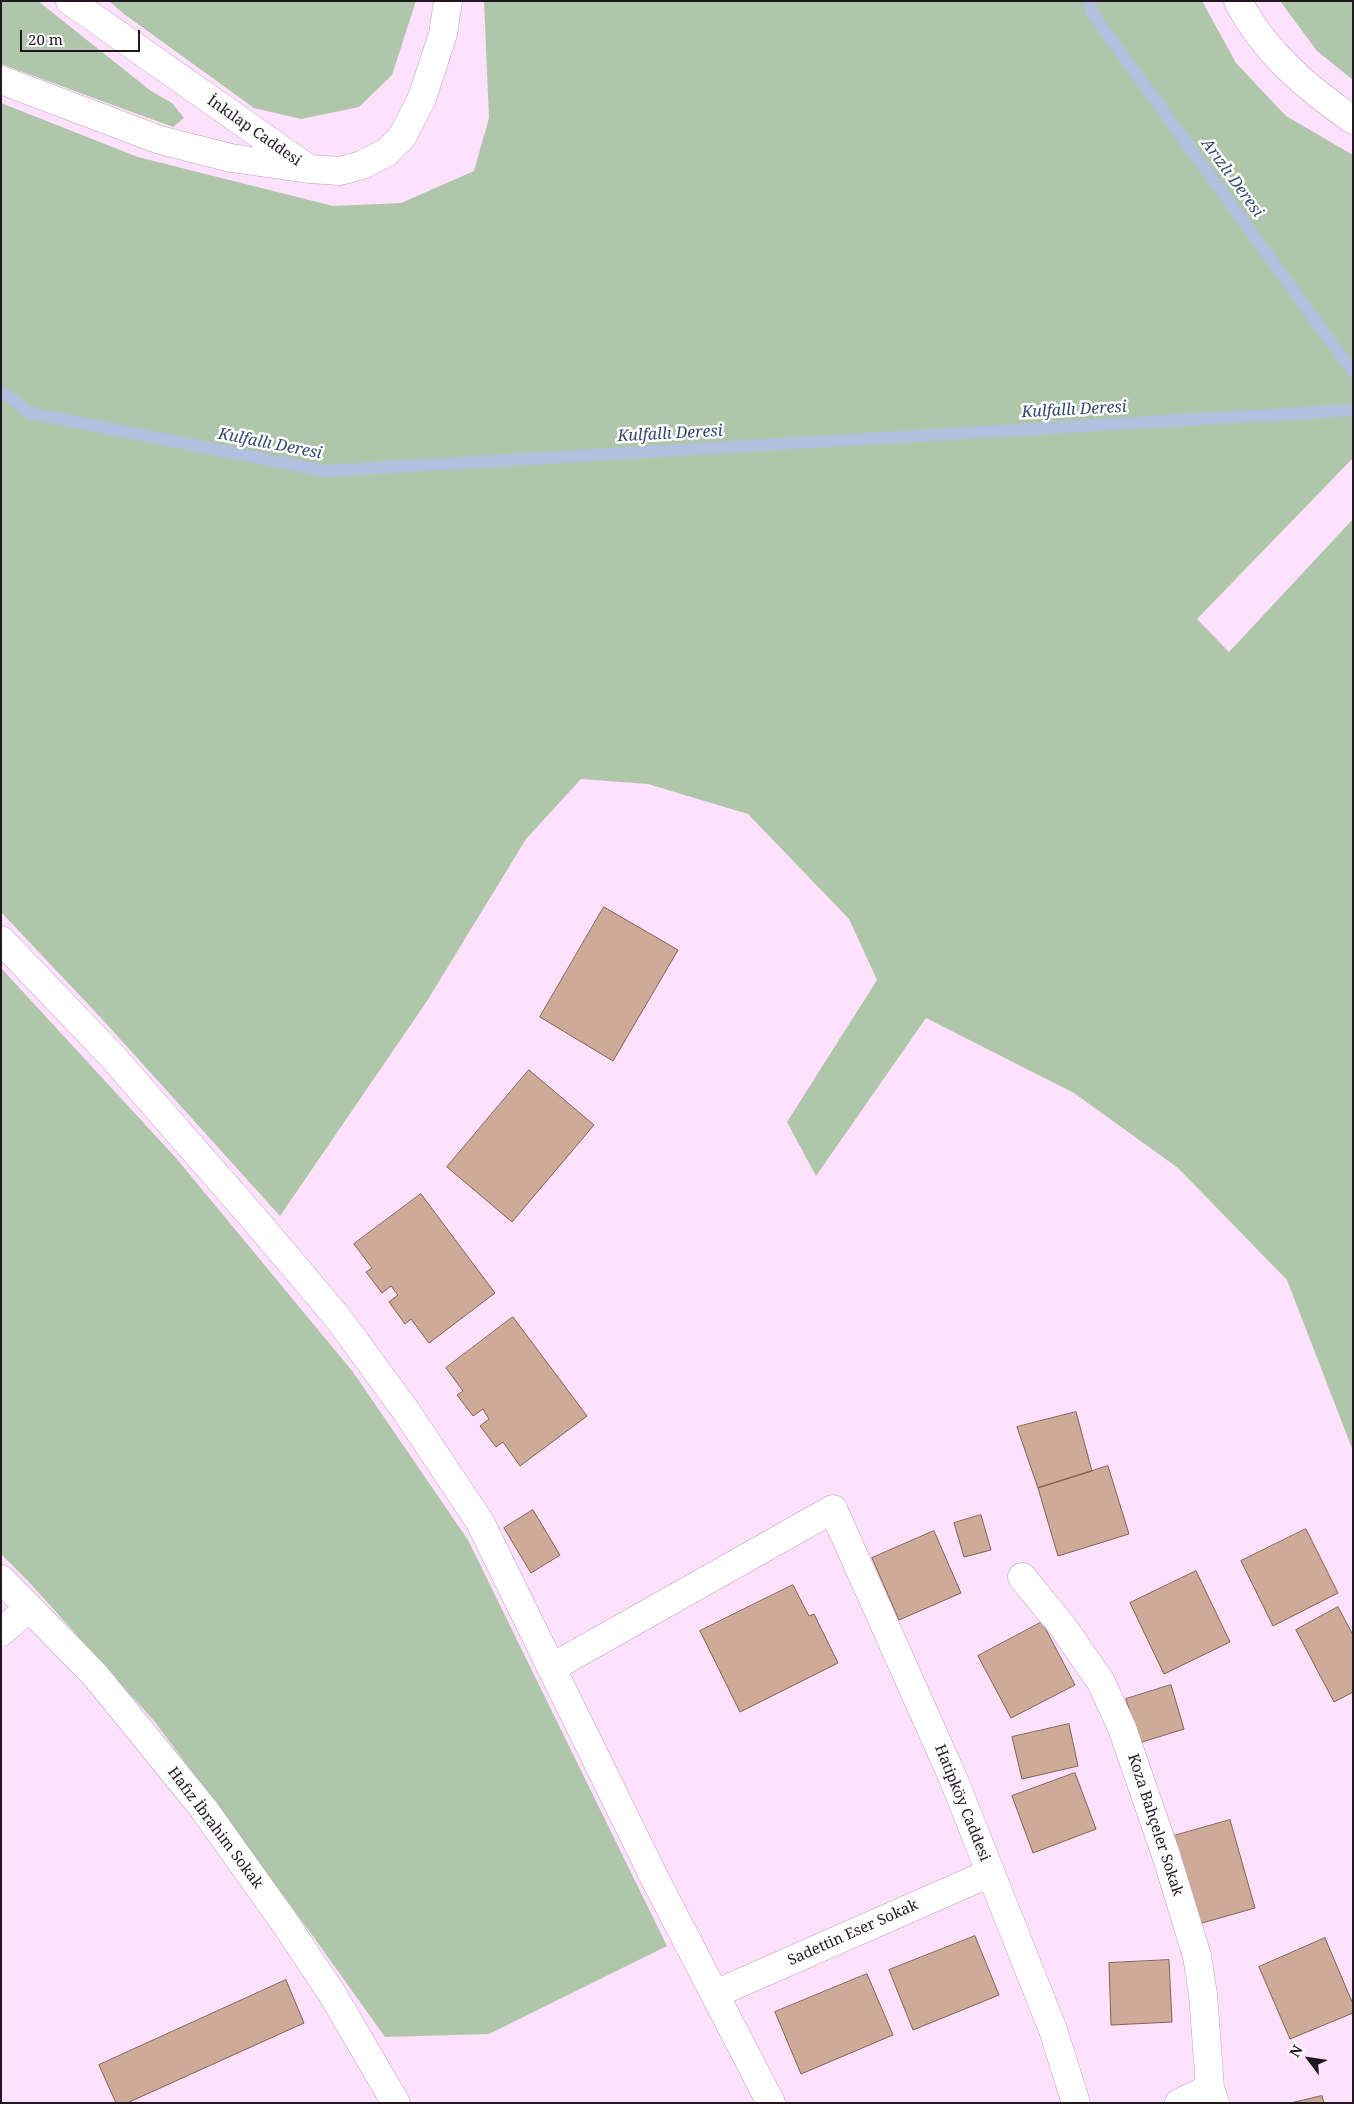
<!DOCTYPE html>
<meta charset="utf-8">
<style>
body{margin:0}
#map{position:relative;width:1354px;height:2104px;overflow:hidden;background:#fee1fd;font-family:"Noto Serif",serif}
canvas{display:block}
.frame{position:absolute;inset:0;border:2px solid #211721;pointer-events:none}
.north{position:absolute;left:1284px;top:2034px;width:50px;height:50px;-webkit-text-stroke:4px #fff;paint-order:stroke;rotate:301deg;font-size:14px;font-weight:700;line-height:20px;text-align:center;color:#211721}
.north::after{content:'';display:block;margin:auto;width:18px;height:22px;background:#211721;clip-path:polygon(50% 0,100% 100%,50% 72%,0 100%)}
.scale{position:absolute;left:20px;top:30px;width:120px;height:22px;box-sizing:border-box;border:2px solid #211721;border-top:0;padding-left:6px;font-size:15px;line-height:18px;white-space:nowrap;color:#211721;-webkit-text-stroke:4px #fff;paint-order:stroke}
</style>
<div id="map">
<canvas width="1354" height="2104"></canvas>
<div class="frame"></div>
<div class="north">N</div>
<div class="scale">20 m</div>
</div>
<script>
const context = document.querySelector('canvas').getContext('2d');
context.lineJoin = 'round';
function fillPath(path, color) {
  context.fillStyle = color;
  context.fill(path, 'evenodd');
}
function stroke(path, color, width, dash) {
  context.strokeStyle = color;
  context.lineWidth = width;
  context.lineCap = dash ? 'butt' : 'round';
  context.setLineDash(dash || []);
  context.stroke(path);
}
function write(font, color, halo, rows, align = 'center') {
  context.font = font + ' "Noto Serif",serif';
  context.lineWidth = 5;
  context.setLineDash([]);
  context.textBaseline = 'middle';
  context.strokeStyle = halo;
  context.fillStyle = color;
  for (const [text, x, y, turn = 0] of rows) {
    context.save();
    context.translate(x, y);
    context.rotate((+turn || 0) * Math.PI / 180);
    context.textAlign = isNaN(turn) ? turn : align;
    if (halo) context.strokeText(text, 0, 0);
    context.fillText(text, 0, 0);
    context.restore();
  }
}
const green = new Path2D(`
 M1,1H38L151,91L172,103L184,118L173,127L1,64Z
 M109,1H416L392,75L359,107L301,119L254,108L124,14Z
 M484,1H1202L1236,63L1286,116L1353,155V458L1197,619L1229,652L1353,519V1451L1287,1280L1178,1168L1074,1093L926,1018L816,1176L787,1122L877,980L849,919L748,814L648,784L581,779L526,839L427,1001L280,1216L102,1019L1,912V103L138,157L333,206L401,203L474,171L489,118Z
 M1280,1H1353V80L1317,51Z
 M1,968L176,1158L353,1372L468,1540L667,1946L489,2034L385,2037L310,1932L155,1722L29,1582L1,1554Z`);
const stream = new Path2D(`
 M1089,1L1092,13L1353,372
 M1,391L30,413L325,471L1353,410`);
const building = new Path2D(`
 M604,907L678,950L613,1061L540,1017Z
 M529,1070L594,1125L512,1222L447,1167Z
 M421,1194L495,1293L429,1343L411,1319L405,1324L389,1302L398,1295L391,1286L382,1293L366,1272L372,1268L354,1244Z
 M513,1317L587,1416L520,1466L503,1442L496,1447L480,1426L489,1419L483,1409L473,1416L457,1395L463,1391L446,1368Z
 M1076,1412L1092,1471L1038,1488L1017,1427Z
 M1108,1466L1129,1534L1058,1556L1038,1488Z
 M533,1510L560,1555L531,1573L504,1528Z
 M981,1515L991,1550L964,1557L954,1523Z
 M1306,1529L1338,1593L1273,1626L1241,1561Z
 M934,1531L961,1593L899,1620L872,1558Z
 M1196,1571L1230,1642L1164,1674L1130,1603Z
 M793,1585L809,1616L814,1614L838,1663L740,1712L700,1631Z
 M1338,1607L1353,1635V1692L1334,1702L1296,1630Z
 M1042,1622L1075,1685L1011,1718L978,1656Z
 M1171,1685L1184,1729L1139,1743L1126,1699Z
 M1069,1724L1078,1766L1022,1779L1012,1737Z
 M1075,1773L1096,1829L1033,1853L1012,1796Z
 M1230,1820L1255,1908L1195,1925L1170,1837Z
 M975,1936L999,1995L913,2030L889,1970Z
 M1325,1938L1353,2004V2013L1290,2039L1259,1967Z
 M1169,1960L1172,2022L1111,2025L1109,1963Z
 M867,1974L893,2035L801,2074L775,2012Z
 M286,1980L304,2023L127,2103H116L99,2065Z
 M1322,2096L1324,2103H1291Z`);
const minor = new Path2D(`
 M70,1L309,169L340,171L362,165L387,152L402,137L422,98L443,34L448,1
 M1238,1C1264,52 1307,88 1353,120
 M1,80L160,140L231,158L302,168
 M1,940L112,1056L256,1221L338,1318L406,1411L480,1522L655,1879L771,2103
 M1022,1577L1063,1627L1101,1682L1122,1728L1166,1855L1197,1956L1203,1994L1210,2088L1215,2103
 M1,1579L95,1675L203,1808L285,1923L331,1992L396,2103
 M1,1632L29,1608
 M551,1668L833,1509L953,1778L1053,2030L1076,2103
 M715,1994L990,1873
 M1179,2103L1210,2088`);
const streetNames = [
 ["İnkılap Caddesi",254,131,35],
 ["Hatipköy Caddesi",962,1803,68],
 ["Koza Bahçeler Sokak",1155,1825,72],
 ["Hafız İbrahim Sokak",215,1828,53],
 ["Sadettin Eser Sokak",853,1933,-24]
];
const waterNames = [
 ["Arızlı Deresi",1232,178,54],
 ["Kulfallı Deresi",1074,410,-3],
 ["Kulfallı Deresi",670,434,-3],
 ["Kulfallı Deresi",270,444,11]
];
fillPath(green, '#b0c6ab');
stroke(stream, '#b0c0de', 12);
fillPath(building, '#ceaa99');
stroke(building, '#826152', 1);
stroke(minor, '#bca1bb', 29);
stroke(minor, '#fff', 28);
write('15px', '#211721', '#fff', streetNames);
write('italic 16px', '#324771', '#fff', waterNames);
</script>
